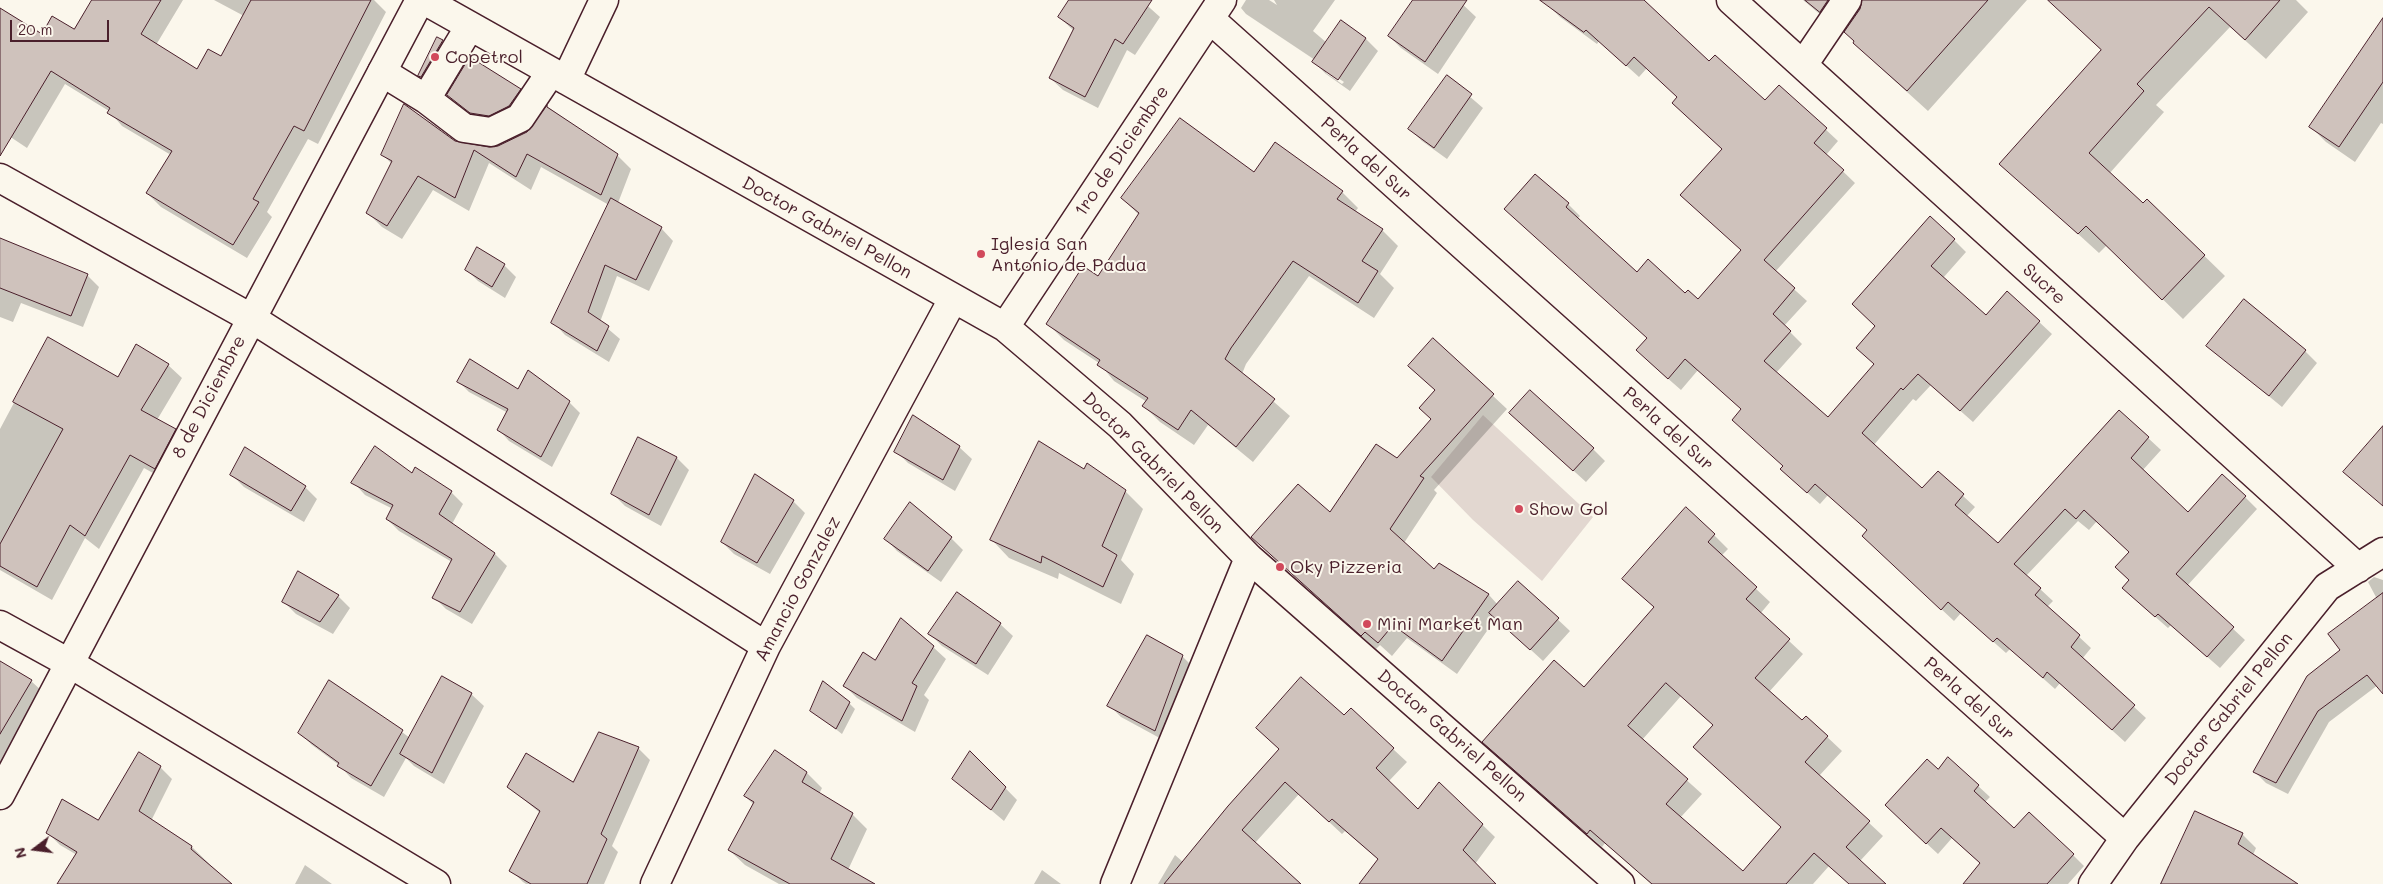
<!DOCTYPE html>
<style>
body{margin:0}
#map{position:relative;width:2383px;height:884px;overflow:hidden;background:#fbf7ec;font-family:Mali,sans-serif}
canvas{display:block}
.north{position:absolute;left:10px;top:824px;width:50px;height:50px;-webkit-text-stroke:4px #fbf7ec;paint-order:stroke;rotate:255deg;font-size:14px;font-weight:700;line-height:20px;text-align:center;color:#4a1f2b}
.north::after{content:'';display:block;margin:auto;width:18px;height:22px;background:#4a1f2b;clip-path:polygon(50% 0,100% 100%,50% 72%,0 100%)}
.scale{position:absolute;left:10px;top:20px;width:99px;height:22px;box-sizing:border-box;border:2px solid #4a1f2b;border-top:0;padding-left:6px;font-size:15px;line-height:18px;white-space:nowrap;color:#4a1f2b;-webkit-text-stroke:4px #fbf7ec;paint-order:stroke}
</style>
<div id="map">
<canvas width="2383" height="884"></canvas>
<div class="north">N</div>
<div class="scale">20 m</div>
</div>
<script>
const context = document.querySelector('canvas').getContext('2d');
context.lineJoin = 'round';
function fillPath(path, color) {
  context.fillStyle = color;
  context.fill(path, 'evenodd');
}
function stroke(path, color, width, dash) {
  context.strokeStyle = color;
  context.lineWidth = width;
  context.lineCap = dash ? 'butt' : 'round';
  context.setLineDash(dash || []);
  context.stroke(path);
}
function write(font, color, halo, rows, align = 'center') {
  context.font = font + ' Mali,sans-serif';
  context.lineWidth = 4;
  context.setLineDash([]);
  context.textBaseline = 'middle';
  context.strokeStyle = halo;
  context.fillStyle = color;
  for (const [text, x, y, turn = 0] of rows) {
    context.save();
    context.translate(x, y);
    context.rotate((+turn || 0) * Math.PI / 180);
    context.textAlign = isNaN(turn) ? turn : align;
    if (halo) context.strokeText(text, 0, 0);
    context.fillText(text, 0, 0);
    context.restore();
  }
}
const green = new Path2D(`
 M1483,415L1593,517L1542,581L1473,520L1431,477Z`);
const shadow = new Path2D(`
 M93,0H183L156,45L198,71L222,57L244,16L214,0H374L386,12L318,144L308,139L267,212L272,217L247,258L161,207L147,193L171,155L122,126L109,111L65,84L27,148L0,130V10L42,35L75,31Z
 M1070,0H1141L1160,17L1135,55L1127,50L1098,108L1063,90L1050,78L1074,31L1059,17Z
 M1246,0H1269L1277,5L1274,0H1335L1313,31L1327,43L1341,22L1366,39L1378,51L1350,91L1326,74L1314,62L1315,60L1246,14L1241,8ZM1326,70L1344,82L1342,84L1326,73Z
 M1414,0H1458L1476,17L1438,74L1401,48L1389,36Z
 M1552,0H1641L1709,63L1765,102L1779,86L1838,141L1826,155L1855,183L1775,272L1807,301L1784,326L1802,344L1776,373L1828,419L1875,364L1857,347L1954,240L1966,252L1943,278L1986,317L2008,293L2052,334L1973,422L1931,385L1916,401L1913,399L1873,446L1923,490L1938,473L1975,507L1966,517L1998,545L2120,412L2161,450L2142,471L2188,514L2245,497L2257,509L2187,586L2245,640L2220,668L2171,625L2168,628L2136,600L2130,581V552L2097,521L2089,530L2078,521L2026,576L2053,601L2047,607L2091,648L2082,659L2146,718L2125,742L2060,683L2055,689L2010,649L2006,653L1961,613L1954,621L1876,548L1868,531L1828,495L1820,504L1794,481L1742,410L1698,370L1681,390L1649,362L1648,338L1518,221L1568,204L1580,216L1577,219L1637,274L1698,300L1742,250L1723,150L1678,97L1647,68L1639,77L1599,41L1597,44L1560,17L1548,5Z
 M1803,0H2027L1928,111L1875,63L1846,32L1857,13L1855,12L1841,32Z
 M2049,0H2296L2308,12L2266,59L2230,27L2156,105L2164,112L2109,174L2143,205L2147,200L2225,276L2183,319L2107,245L2099,253L2001,164L2102,51Z
 M2383,20V124L2381,123L2355,162L2326,142L2311,127Z
 M438,38L460,59L437,93L419,75Z
 M1447,77L1483,108L1447,159L1422,141L1410,129Z
 M520,90L538,107L489,130L466,113L448,95Z
 M548,107L617,155L631,169L618,203L661,228L673,241L649,291L617,276L600,322L620,339L609,362L565,335L553,322L609,205L541,167L531,190L489,163L469,211L433,190L402,239L382,227L368,213L392,164L382,154L454,142L489,149L498,147L528,133Z
 M1254,174L1342,192L1358,208L1355,212L1382,230L1398,246L1380,274L1394,288L1374,318L1309,276L1246,364L1242,374L1290,416L1253,462L1208,425L1194,445L1160,422L1144,406L1147,402L1114,381L1099,363L1064,340L1048,324L1099,278L1139,215L1122,198Z
 M0,239L87,275L99,287L83,327L21,303L13,322L0,317Z
 M504,265L516,277L505,298L478,281L466,269Z
 M48,339L118,378L168,365L182,378L157,420L175,430L189,444L169,482L144,468L99,549L85,538L52,600L0,570V429Z
 M1433,340L1507,409L1434,490L1437,493L1404,543L1434,570L1440,564L1489,595L1498,605L1518,582L1570,631L1543,661L1496,618L1457,674L1407,638L1392,656L1380,645L1376,649L1252,537L1330,514L1397,460L1432,419L1436,391Z
 M2208,346L2305,351L2317,363L2282,407Z
 M459,382L569,402L580,413L552,467L509,441L499,430L508,413L469,392Z
 M1523,425L1593,449L1605,461L1586,482Z
 M639,439L677,458L689,470L661,526L625,506L613,494Z
 M959,447L972,459L955,491L908,463L896,451Z
 M1084,471L1125,491L1143,509L1121,560L1134,574L1121,604L1059,573L1058,579L1009,558L992,540Z
 M232,475L305,487L317,499L304,522L244,487Z
 M412,475L451,492L463,504L452,524L495,554L507,566L472,624L446,609L434,597L452,562L399,531L387,519L393,509L365,495L353,482Z
 M793,501L805,513L770,574L734,554L722,542Z
 M1714,535L1728,549L1721,556L1770,602L1760,614L1803,654L1769,692L1802,722L1806,717L1842,751L1819,776L1883,836L1860,861L1886,884H1849L1829,866L1813,884H1651L1605,843L1602,847L1498,756L1584,689L1655,608L1624,579ZM1681,696L1714,725L1782,827L1743,873L1680,818L1702,794L1642,740Z
 M885,538H951L963,550L941,582L897,551Z
 M2374,577L2383,580V690L2378,685L2329,722L2288,794L2266,783L2254,771L2377,599L2368,582Z
 M958,594L1000,624L1013,636L988,675L942,646L930,634Z
 M338,596L350,608L333,634L296,614L284,602Z
 M933,647L946,659L924,695L929,700L915,732L857,698L844,685L876,661Z
 M1182,656L1195,669L1167,742L1121,717L1109,705Z
 M0,662L31,681L43,692L4,757L14,767L0,796Z
 M471,694L484,706L444,784L414,766L406,758L384,797L351,778L339,765L312,745L300,733L371,709L410,738Z
 M849,703L855,709L842,734L811,710Z
 M1351,710L1407,762L1388,782L1418,811L1440,784L1495,837L1475,864L1495,884H1360L1379,860L1345,831L1342,834L1299,794L1255,843L1299,884H1158L1175,855L1183,862L1280,750L1257,728L1344,716Z
 M638,748L650,760L612,846L618,852L604,884H526L523,882L511,870L540,813L508,786L573,783Z
 M775,752L807,773L822,788L819,794L852,814L867,829L848,870L871,884H779L745,865L729,850L754,805L745,796Z
 M971,753L1017,800L1004,821L954,779Z
 M1949,759L1990,797L1984,803L2014,830L2073,855L2084,866L2068,884H1965L1981,864L1952,838L1938,854L1898,817Z
 M160,767L172,779L151,821L192,847L230,884H59L77,855L60,845L48,833L98,822Z
 M2196,812L2242,834L2256,848L2253,855L2295,884H2160L2168,866L2171,867Z
 M305,865L332,884H295Z
 M1042,870L1061,884H1034Z`);
const building = new Path2D(`
 M92,0H161L141,34L197,69L208,49L221,56L251,0H371L304,131L294,126L253,199L259,202L233,245L146,193L172,151L107,113L110,108L51,71L0,156V8L42,34L52,16L74,29Z
 M1069,0H1152L1123,44L1115,39L1085,97L1049,78L1074,28L1058,17Z
 M1413,0H1467L1425,62L1388,36Z
 M1540,0H1644L1709,61L1715,55L1765,100L1779,85L1827,128L1814,143L1844,170L1764,260L1795,288L1773,314L1791,331L1764,361L1828,417L1874,364L1856,348L1875,326L1852,304L1930,216L1955,239L1931,266L1986,315L2007,291L2040,321L1960,411L1918,374L1903,390L1901,388L1862,433L1922,488L1938,471L1964,494L1955,505L1998,543L2119,410L2149,437L2131,458L2188,512L2222,474L2246,496L2176,574L2234,627L2207,657L2158,614L2155,617L2122,588L2129,580L2115,567L2129,552L2084,510L2076,519L2065,509L2014,564L2041,588L2035,595L2080,635L2071,647L2135,705L2112,730L2047,672L2043,678L1997,638L1993,642L1948,602L1941,610L1862,536L1867,530L1815,484L1807,493L1780,469L1783,466L1732,420L1741,409L1685,359L1668,379L1636,350L1647,338L1504,209L1535,174L1569,203L1566,207L1637,272L1648,259L1685,293L1688,290L1698,299L1741,250L1680,195L1722,149L1672,103L1677,97L1634,57L1626,66L1586,30L1584,32Z
 M1805,0H1828L1820,12Z
 M1862,0H1988L1907,91L1853,43L1854,41L1844,32L1860,9Z
 M2048,0H2280L2245,40L2209,7L2137,84L2144,91L2089,153L2143,203L2147,199L2205,255L2162,300L2086,226L2078,234L1999,164L2101,50Z
 M2383,18V82L2339,147L2309,127Z
 M1341,20L1366,38L1338,80L1312,62Z
 M437,37L443,40L421,77L418,76Z
 M470,57L521,89L509,106L489,116L470,113L447,95Z
 M1447,75L1472,94L1434,148L1408,129Z
 M404,104L455,141L489,147L498,146L527,132L547,105V107L618,154L601,195L527,154L516,177L474,150L455,198L418,176L387,226L366,213L392,161L381,155Z
 M1180,118L1254,172L1275,142L1343,191L1337,199L1383,229L1362,261L1378,271L1358,303L1293,261L1231,348L1225,359L1275,399L1236,447L1191,410L1178,430L1142,406L1148,398L1097,365L1100,360L1046,324L1083,266L1098,276L1139,213L1121,198Z
 M611,198L662,227L636,280L605,265L588,312L609,326L597,351L551,323Z
 M0,238L88,274L71,316L0,288Z
 M477,247L505,264L492,287L465,270Z
 M2244,299L2306,350L2269,396L2206,346Z
 M48,337L118,377L136,344L169,364L141,410L176,429L155,469L130,455L85,536L70,525L37,587L0,566V544L63,429L13,402Z
 M1433,338L1494,394L1420,476L1424,478L1390,529L1434,569L1439,563L1489,594L1442,661L1393,625L1378,643L1365,632L1361,636L1251,537L1298,484L1330,512L1376,444L1397,458L1431,419L1419,408L1435,390L1408,366Z
 M470,359L518,389L528,370L570,401L541,457L497,430L508,409L457,382Z
 M1530,390L1594,448L1573,471L1509,413Z
 M913,415L960,446L943,480L894,452Z
 M2383,426V506L2343,472Z
 M638,437L677,457L649,515L611,494Z
 M1039,441L1084,469L1087,463L1126,490L1102,546L1117,555L1103,587L1042,556L1041,563L990,540Z
 M375,446L412,473L415,467L452,491L439,514L495,553L460,612L432,598L452,559L386,519L393,505L351,483Z
 M245,447L306,486L291,511L230,475Z
 M755,474L794,500L757,563L721,542Z
 M910,502L952,537L928,571L884,539Z
 M1686,507L1715,534L1708,542L1757,587L1746,599L1790,639L1755,678L1802,720L1806,716L1828,736L1805,762L1870,821L1846,847L1886,884H1849L1814,853L1786,884H1652L1590,830L1587,834L1482,742L1554,660L1584,687L1654,607L1622,579ZM1666,683L1713,725L1693,747L1781,827L1743,871L1666,804L1688,779L1628,726Z
 M298,571L339,595L320,622L282,602Z
 M1518,581L1559,618L1530,650L1489,613Z
 M957,592L1001,623L976,664L928,634Z
 M2383,593V694L2367,675L2318,711L2276,783L2253,772L2307,676L2340,650L2328,634Z
 M901,618L934,646L912,683L917,686L902,721L843,686L863,652L875,660Z
 M1147,635L1183,655L1155,731L1107,706Z
 M0,661L32,680L0,734Z
 M442,676L472,693L432,773L400,754Z
 M1301,677L1344,715L1351,708L1394,748L1376,768L1418,809L1439,782L1483,824L1463,850L1496,884H1359L1378,859L1332,819L1329,822L1285,782L1242,830L1301,884H1164L1228,806L1279,749L1256,728Z
 M329,680L403,730L371,786L337,766L339,763L298,733Z
 M823,681L850,702L836,729L810,711Z
 M599,732L639,747L601,834L607,839L587,884H531L509,871L540,811L507,787L526,753L573,782Z
 M775,750L807,772L802,782L853,813L831,859L875,884H790L728,850L754,802L744,796Z
 M970,751L1006,787L991,810L952,779Z
 M139,752L161,766L139,811L192,846L191,849L232,884H57L77,852L46,833L62,799L98,820Z
 M1948,757L1979,785L1974,791L2014,828L2029,812L2074,854L2047,884H1963L1980,863L1941,828L1926,844L1885,805L1927,759L1938,769Z
 M2195,811L2243,833L2238,844L2298,884H2161Z`);
const minor = new Path2D(`
 M424,0L1005,327L1120,425L1249,558L1620,884
 M1731,0L2358,568
 M1210,19L2125,838
 M1803,65L1847,0
 M382,72L426,99L464,128L491,132L520,118L551,72
 M566,80L604,0
 M426,99L470,26
 M0,178L251,318L766,646
 M1005,327L1222,0
 M0,625L69,663L436,884
 M655,884L766,646L953,299
 M1115,884L1249,558
 M2093,884L2125,838L2327,587L2383,552`);
const major = new Path2D(`
 M0,795L420,0`);
const markers = [
 [435,57,5,"#d1495b"],
 [981,254,5,"#d1495b"],
 [1519,509,5,"#d1495b"],
 [1280,567,5,"#d1495b"],
 [1367,624,5,"#d1495b"]
];
const poiNames = [
 ["Copetrol",445,57],
 ["Iglesia San",991,244],
 ["Antonio de Padua",991,265],
 ["Show Gol",1529,509],
 ["Oky Pizzeria",1290,567],
 ["Mini Market Man",1377,624]
];
const streetNames = [
 ["1ro de Diciembre",1122,151,-56],
 ["Perla del Sur",1366,159,42],
 ["Doctor Gabriel Pellon",827,228,29],
 ["Sucre",2044,284,42],
 ["8 de Diciembre",209,397,-62],
 ["Perla del Sur",1668,429,42],
 ["Doctor Gabriel Pellon",1153,463,45],
 ["Amancio Gonzalez",798,589,-62],
 ["Perla del Sur",1969,699,42],
 ["Doctor Gabriel Pellon",2229,709,-51],
 ["Doctor Gabriel Pellon",1452,736,41]
];
fillPath(green, '#e2d7d0');
fillPath(shadow, '#0003');
fillPath(building, '#cfc2bc');
stroke(building, '#4a1f2b', 1);
stroke(minor, '#4a1f2b', 31);
stroke(major, '#4a1f2b', 31);
stroke(minor, '#fbf7ec', 28);
stroke(major, '#fbf7ec', 28);
for (const [x, y, r, color] of markers) {
  const dot = new Path2D();
  dot.arc(x, y, r, 0, 2 * Math.PI);
  context.fillStyle = color;
  context.fill(dot);
  stroke(dot, '#fbf7ec', 2);
}
write('18px', '#4a1f2b', '#fbf7ec', poiNames, 'left');
write('18px', '#4a1f2b', '#fbf7ec', streetNames);
</script>
